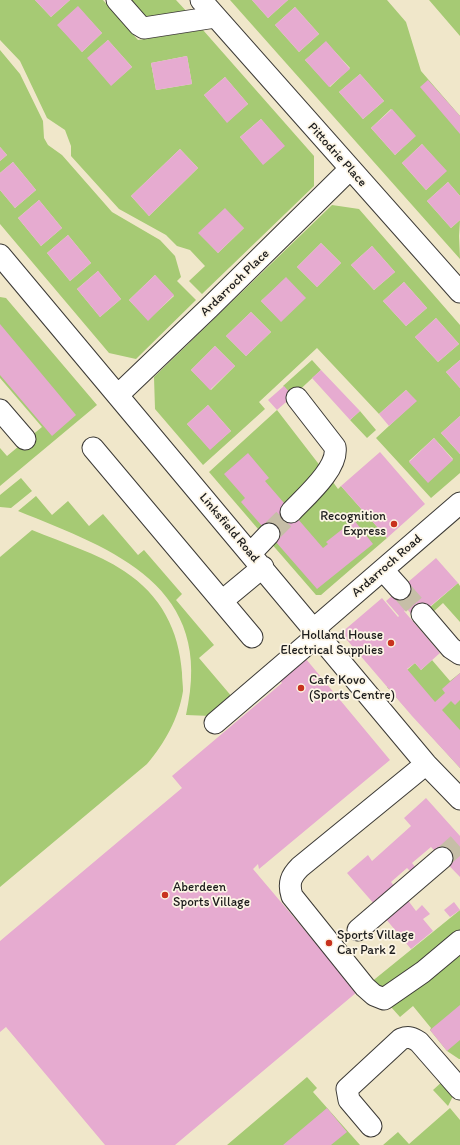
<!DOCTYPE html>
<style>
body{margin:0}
canvas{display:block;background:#f0e7ca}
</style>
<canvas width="460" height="1145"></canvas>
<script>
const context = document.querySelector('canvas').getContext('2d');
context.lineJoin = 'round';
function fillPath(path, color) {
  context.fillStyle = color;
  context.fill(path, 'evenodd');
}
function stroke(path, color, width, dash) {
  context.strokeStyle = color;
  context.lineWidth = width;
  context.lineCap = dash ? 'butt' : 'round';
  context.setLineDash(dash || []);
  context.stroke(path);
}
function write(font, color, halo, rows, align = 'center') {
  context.font = font + ' Itim,sans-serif';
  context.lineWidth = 3.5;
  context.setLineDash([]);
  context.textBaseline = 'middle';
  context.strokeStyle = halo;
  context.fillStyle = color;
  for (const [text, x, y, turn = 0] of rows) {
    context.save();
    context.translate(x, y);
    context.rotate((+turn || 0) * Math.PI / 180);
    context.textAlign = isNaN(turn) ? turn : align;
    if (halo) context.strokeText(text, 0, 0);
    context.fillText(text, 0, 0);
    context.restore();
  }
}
const green = new Path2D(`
 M0,0H35L51,17L70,0H103L138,40L203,30L314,156V186L202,294L189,281L205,266L190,250L177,246L166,235L119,209L71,156V146L65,130L47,118L20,61L0,40ZM78,7L102,33L82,52L58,25ZM108,40L132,67L111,85L88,58ZM187,56L192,84L156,90L151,63ZM225,77L248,104L227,122L204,95ZM261,119L284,146L263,164L240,137ZM180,149L198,168L149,216L131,196ZM244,228L218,253L199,233Z
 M126,0H176L189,14L145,21Z
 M230,0H252L268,18L288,0H387L406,22L421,71L460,116V196L448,182L427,201L451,228L460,220L459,236L460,259ZM295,7L319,34L299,52L275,25ZM326,42L350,68L330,87L305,60ZM360,74L384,101L363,119L339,92ZM391,109L415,136L395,155L371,128ZM422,144L446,171L426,190L402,163Z
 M429,0H460V36Z
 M0,50L20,74L43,121L44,138L48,145L62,155L112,212L160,240L175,256L181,277L177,281L196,300L136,359L109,353L0,224V190L15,208L36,190L13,162L0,173V161L7,155L0,147ZM39,200L62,228L41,246L18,218ZM68,235L91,263L70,281L47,253ZM98,271L121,299L100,317L77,289ZM155,275L174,296L148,320L129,300Z
 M332,205L359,209L460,325V360L446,372L460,388V416L441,433L460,454V473L431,498L376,438L416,401L406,390L379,414L317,348L259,402L265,409L203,465L155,409L154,377ZM321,243L341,263L317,287L297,267ZM372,246L395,272L374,290L351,265ZM286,278L281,321L261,301ZM404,282L427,308L406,326L383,301ZM251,312L271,332L246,356L226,336ZM436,318L459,344L438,362L415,337ZM215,346L235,366L211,390L191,370ZM208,405L231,431L210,449L187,424ZM434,438L453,459L428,482L409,461Z
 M0,297L6,298L97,405L0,486V448L7,456L42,427L0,378Z
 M312,360L321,370L293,396L283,386Z
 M277,410L321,467L295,497L258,529L209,472Z
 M360,411L376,430L367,438L350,420Z
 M21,478L32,491L11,508L0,507V495Z
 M330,478L338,489L341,486L387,538L321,595H316L270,542Z
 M36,496L52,515L68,501L89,526L103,514L138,555L144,550L182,594L176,600L214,645L199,658L233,698L211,716L186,715C216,586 115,550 18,511Z
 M32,530C63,543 97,553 124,571C161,595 179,630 182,673C182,679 183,685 183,691C179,718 164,744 147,764L0,887V557Z
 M458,583L460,586V622L443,603L432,613L429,608Z
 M432,660L450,681L460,673V768L387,687L415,663L421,670Z
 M460,910V932L420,966L378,992L370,983Z
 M460,950V1059H459L447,1051L430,1030L431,1028L413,1006L400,1017L391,1007Z
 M307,1077L317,1088L313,1092L360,1145H227Z
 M444,1080L454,1094L448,1106L433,1090Z
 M450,1108L460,1120V1145H383L398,1132L409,1144Z`);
const building = new Path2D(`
 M35,0H70L51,17Z
 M252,0H288L268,18Z
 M78,6L102,33L82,52L57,25Z
 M295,7L319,34L299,52L275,25Z
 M108,40L132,67L111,86L87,58Z
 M326,41L350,69L329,87L305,60Z
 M187,56L192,84L156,90L151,63Z
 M360,74L384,101L363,119L339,92Z
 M225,77L248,104L227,123L204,95Z
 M428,80L460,116V134L420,87Z
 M392,109L416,136L395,155L371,128Z
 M261,119L285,146L263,165L240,137Z
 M422,144L447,171L426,190L402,163Z
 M0,147L7,155L0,161Z
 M180,149L198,168L149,216L131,196Z
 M13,162L36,190L15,208L0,190V173Z
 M448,182L460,196V220L451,228L427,201Z
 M39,200L62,228L41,246L18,218Z
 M225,208L244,228L218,253L198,233Z
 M68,235L91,263L70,281L47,253Z
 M321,243L341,263L317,287L297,267Z
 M372,246L395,272L374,290L351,265Z
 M98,271L121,299L100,317L77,289Z
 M155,275L174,295L148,321L129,300Z
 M286,277L306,298L281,322L261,301Z
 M404,282L427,308L406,326L383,301Z
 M251,312L271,332L246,356L226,336Z
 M436,318L459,344L438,362L415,337Z
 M0,324L76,415L52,436L0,375Z
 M215,346L235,366L210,390L191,370Z
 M460,360V388L446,372Z
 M321,370L360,411L350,420L312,378Z
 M284,386L293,396L277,410L268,400Z
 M406,390L417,401L389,426L379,414Z
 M208,405L231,431L210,450L187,424Z
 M460,416V454L441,433Z
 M434,438L453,460L428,483L409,462Z
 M380,452L425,504L387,538L341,486Z
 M248,453L269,478L265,481L323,548L328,544L326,542L354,520L373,544L317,589L241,502L245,498L224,474Z
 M436,558L458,583L415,619L407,609L404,611L440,653L421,670L415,663L407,669L435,702L445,693L442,689L460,673V700L455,705L451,701L442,710L460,730V768L412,716L341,633L382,598L398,617L399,616L386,601Z
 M301,653L390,760L259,869L258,864L253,869L357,992L175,1145H105L6,1027L0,1032V941L182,788L172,776L282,683L275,675Z
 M426,798L460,836V877L431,847L412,863L416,868L411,872L407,868L391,882L395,887L375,905L347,873L368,855L372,861L411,826L404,818Z
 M407,899L416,911L422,905L430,914L423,919L433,931L411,949L385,918Z
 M454,902L460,910L450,917L444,910Z
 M460,1005V1040L447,1051L430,1030Z
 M327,1108L347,1132L331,1145H283Z`);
const minorTunnel = new Path2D(`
 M269,534L291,512
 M400,589L422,614
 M442,858L460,842`);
const minor = new Path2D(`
 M117,0L139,25L144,28L215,17
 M201,0L460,292
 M0,255L426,764L460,799
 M118,395L209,308L350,169
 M0,410L25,439
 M93,448L252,637
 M291,512C305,497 339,468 335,447L297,398
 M251,553L269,534
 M383,570L400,589
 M222,601L263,567
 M422,614L451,648L460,654
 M314,629L460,503
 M215,723L319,634
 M426,764L300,867C291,876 288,883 292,896L365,987L374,995L384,999L423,972L460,941
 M358,930L442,858
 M371,1126L349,1100L347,1089L401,1039C409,1036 413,1038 419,1042L460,1089`);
const markers = [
 [394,524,4,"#c8321e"],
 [391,643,4,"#c8321e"],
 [301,688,4,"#c8321e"],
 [165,895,4,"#c8321e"],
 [329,943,4,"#c8321e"]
];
const streetNames = [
 ["Pittodrie Place",337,155,48],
 ["Ardarroch Place",235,283,-44],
 ["Linksfield Road",229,528,50],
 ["Ardarroch Road",387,566,-41]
];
const poiNames = [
 ["Recognition",386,517,"right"],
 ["Express",386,532,"right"],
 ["Holland House",383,636,"right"],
 ["Electrical Supplies",383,651,"right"],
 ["Cafe Kovo",309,681],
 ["(Sports Centre)",309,696],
 ["Aberdeen",173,888],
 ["Sports Village",173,903],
 ["Sports Village",337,936],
 ["Car Park 2",337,951]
];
fillPath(green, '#a6ca74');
fillPath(building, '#e6abd0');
stroke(minorTunnel, '#c6bea7', 21, [21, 10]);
stroke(minor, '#3c3a36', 23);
stroke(minor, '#fff', 21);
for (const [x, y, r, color] of markers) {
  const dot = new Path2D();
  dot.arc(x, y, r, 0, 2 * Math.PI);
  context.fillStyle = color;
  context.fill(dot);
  stroke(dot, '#fcf5e5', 1.5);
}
write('13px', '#1c1c1c', '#fcf5e5', streetNames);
write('13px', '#1c1c1c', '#fcf5e5', poiNames, 'left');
</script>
